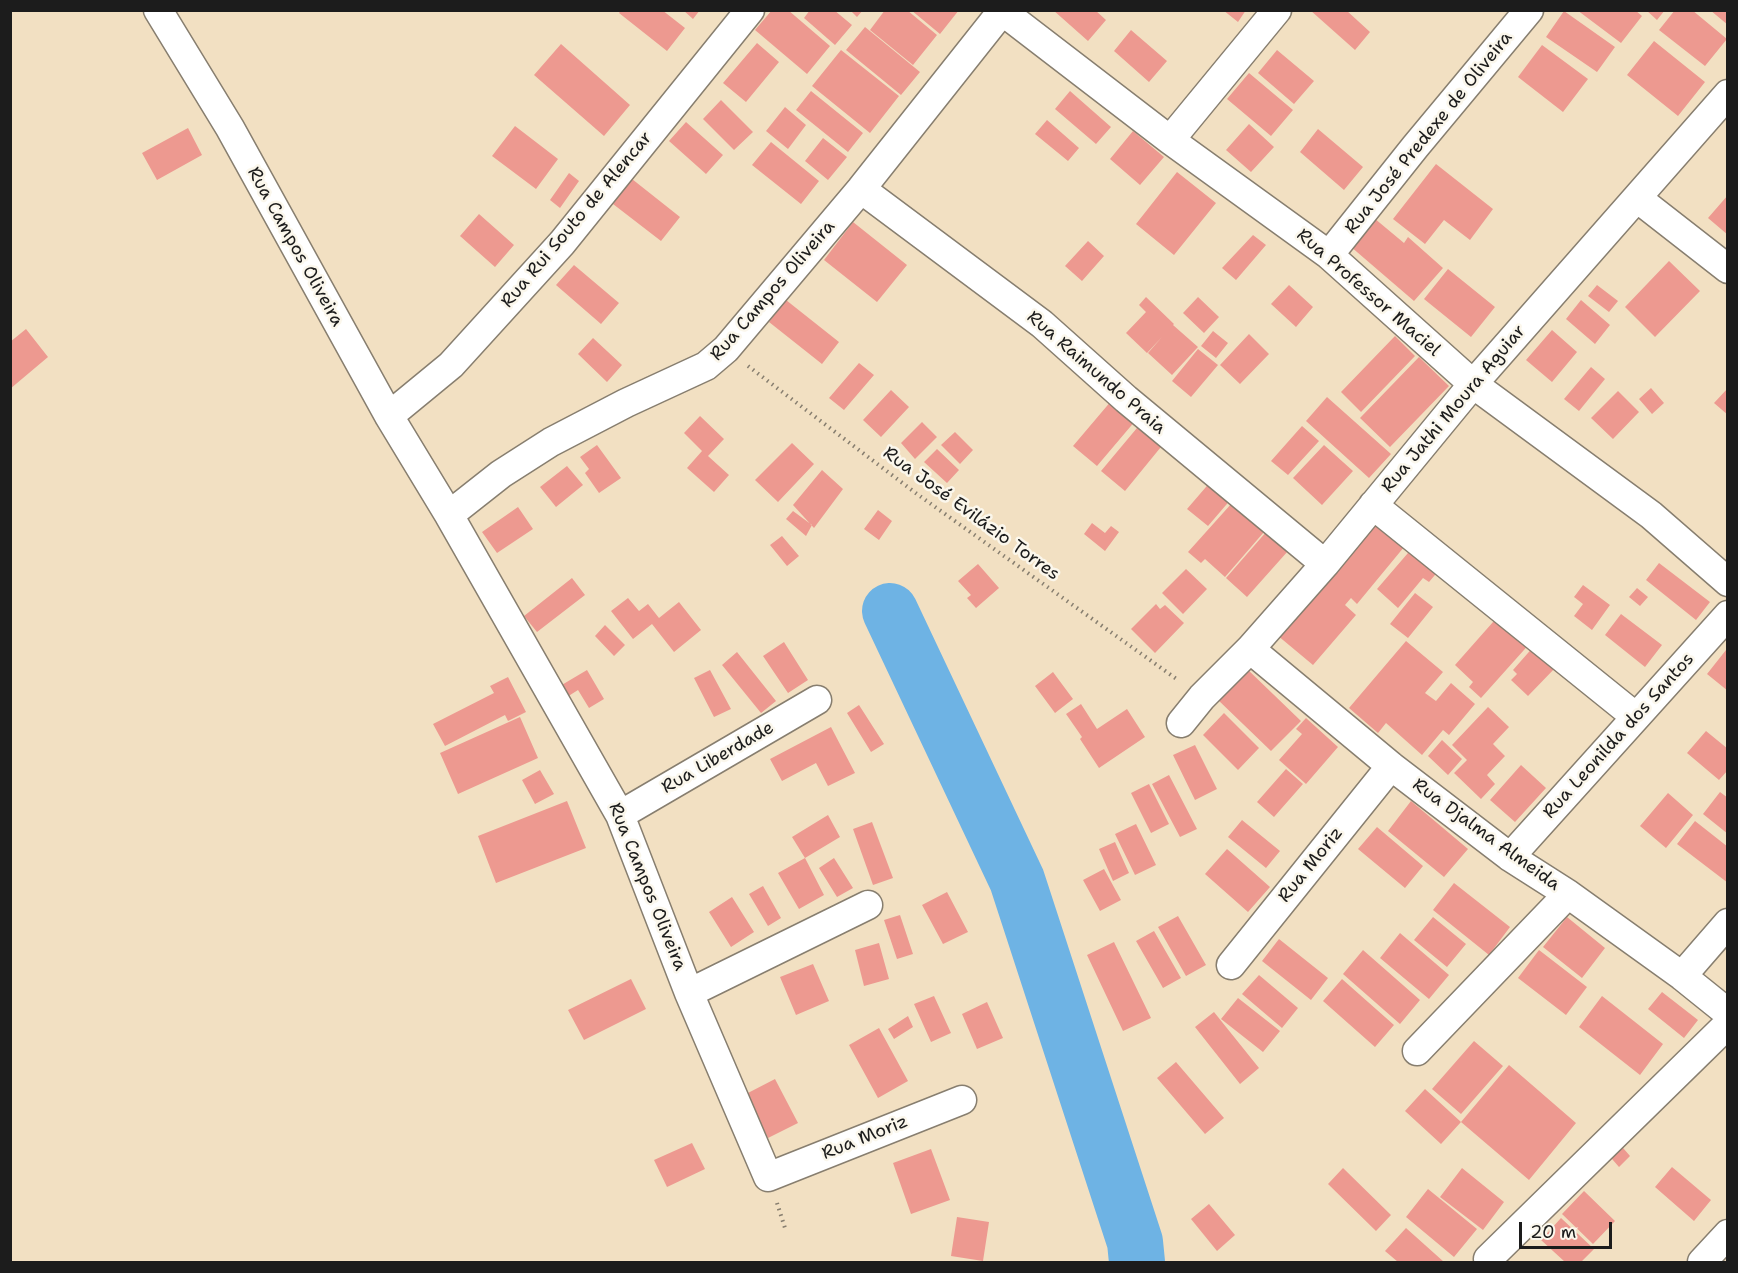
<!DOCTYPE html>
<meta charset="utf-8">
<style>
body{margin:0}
#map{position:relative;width:1738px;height:1273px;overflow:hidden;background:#f2e0c2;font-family:"Shantell Sans",sans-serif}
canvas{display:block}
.frame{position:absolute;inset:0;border:12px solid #1c1c1c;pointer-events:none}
.scale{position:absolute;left:1519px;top:1222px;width:93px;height:27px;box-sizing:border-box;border:3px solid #1c1c1c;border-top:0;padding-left:8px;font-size:18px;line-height:21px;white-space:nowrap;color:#1c1c1c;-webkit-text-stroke:4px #fbf7ec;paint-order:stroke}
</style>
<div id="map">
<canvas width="1738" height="1273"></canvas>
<div class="frame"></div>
<div class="scale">20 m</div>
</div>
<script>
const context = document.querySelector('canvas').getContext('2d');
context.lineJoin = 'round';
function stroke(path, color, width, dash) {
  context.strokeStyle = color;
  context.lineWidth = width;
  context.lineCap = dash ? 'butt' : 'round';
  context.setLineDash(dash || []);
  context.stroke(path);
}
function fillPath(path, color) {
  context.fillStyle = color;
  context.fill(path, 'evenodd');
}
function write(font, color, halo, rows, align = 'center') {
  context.font = font + ' "Shantell Sans",sans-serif';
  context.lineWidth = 5;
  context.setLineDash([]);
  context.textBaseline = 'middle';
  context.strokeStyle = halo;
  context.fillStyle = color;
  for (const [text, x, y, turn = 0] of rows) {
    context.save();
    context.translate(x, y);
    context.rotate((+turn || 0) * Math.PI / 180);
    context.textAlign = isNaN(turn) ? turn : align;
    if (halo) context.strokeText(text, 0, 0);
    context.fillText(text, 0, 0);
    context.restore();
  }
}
const river = new Path2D(`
 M890,611L1017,880L1135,1242L1137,1262`);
const building = new Path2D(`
 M621,10H662L685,28L667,51L619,13Z
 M683,10H700L693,19Z
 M772,10H788L830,46L807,74L755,30Z
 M810,10H834L852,25L835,45L804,18Z
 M850,10H863L857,17Z
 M885,10H907L937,35L913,65L870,30Z
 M911,10H959L940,34Z
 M1053,10H1095L1106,20L1088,41Z
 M1223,10H1246L1238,22Z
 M1310,10H1346L1370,32L1355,50Z
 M1577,10H1635L1642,16L1621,43Z
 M1646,10H1665L1657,20Z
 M1675,10H1692L1727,39L1705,66L1659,30Z
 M1710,10H1728V25Z
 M1564,11L1615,47L1597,72L1546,37Z
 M865,27L920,72L901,95L846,50Z
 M1131,30L1167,61L1149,82L1114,51Z
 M1654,41L1705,82L1678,116L1627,75Z
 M757,43L779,62L746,102L723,83Z
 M561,44L630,105L604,136L534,75Z
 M1542,45L1588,79L1563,112L1518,77Z
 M841,50L899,96L870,133L812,86Z
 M1277,50L1314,81L1294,104L1258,73Z
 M1249,73L1293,110L1271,136L1227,99Z
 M811,91L863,133L848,152L796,110Z
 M1070,91L1111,127L1096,144L1055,109Z
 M721,100L753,132L734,150L703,119Z
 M785,107L806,125L788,149L766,131Z
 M1047,120L1079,148L1068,161L1035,134Z
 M686,122L723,155L706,174L669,141Z
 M1249,124L1274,147L1251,172L1226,150Z
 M515,126L558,159L536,189L492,156Z
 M188,128L202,155L157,180L142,153Z
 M1318,129L1363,167L1344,190L1300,152Z
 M1133,131L1164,157L1140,185L1110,159Z
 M823,138L847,157L828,180L805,161Z
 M771,142L819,181L801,204L752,165Z
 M1436,164L1493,209L1470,240L1444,220L1425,244L1393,219Z
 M1177,172L1216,203L1174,255L1136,224Z
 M569,173L579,181L560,208L550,200Z
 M632,179L680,217L661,241L613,204Z
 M1728,195V235L1708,218Z
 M479,214L514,245L495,267L460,236Z
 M1374,218L1404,243L1408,237L1443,268L1414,301L1350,246Z
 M853,222L907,265L877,302L824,260Z
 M1253,235L1266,245L1236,280L1222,268Z
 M1088,241L1104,256L1082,281L1065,266Z
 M1669,261L1700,291L1655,337L1625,307Z
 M574,265L619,303L601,324L556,285Z
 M1448,269L1495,307L1471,337L1424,299Z
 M1289,285L1313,307L1296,327L1271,304Z
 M1597,285L1618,301L1609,312L1588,296Z
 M1146,297L1174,324L1173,325L1198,347L1172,375L1148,353L1162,337L1147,353L1126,333L1146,312L1139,305Z
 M1198,297L1219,317L1204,333L1183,313Z
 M786,300L839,342L822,364L769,322Z
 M1581,300L1610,325L1595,344L1566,319Z
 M26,329L48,357L10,389V342Z
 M1552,330L1577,352L1552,382L1526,360Z
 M1213,331L1228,343L1216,358L1201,346Z
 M1249,334L1269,354L1240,384L1220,365Z
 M1395,336L1415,356L1361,412L1341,392Z
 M593,338L622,365L607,382L578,354Z
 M1198,349L1218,365L1191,397L1172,381Z
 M1419,357L1449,386L1390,447L1360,418Z
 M859,363L874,375L844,410L829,398Z
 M1591,367L1605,379L1579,411L1564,399Z
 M1651,388L1664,403L1652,414L1639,399Z
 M1728,388V415L1714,403Z
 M891,390L909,407L881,437L863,420Z
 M1618,391L1639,412L1613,439L1591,418Z
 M1327,397L1391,454L1369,478L1306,421Z
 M1112,400L1136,420L1097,466L1073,446Z
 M700,416L724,439L708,456L729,475L714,492L687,468L702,451L684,433Z
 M922,422L937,437L915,459L901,443Z
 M1142,422L1165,442L1125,491L1101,471Z
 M1302,426L1319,441L1288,475L1271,461Z
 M955,432L973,450L960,464L941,445Z
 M792,443L814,464L778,502L755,480Z
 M597,445L621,478L599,493L585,473L589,469L580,457Z
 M1324,445L1353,471L1322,505L1293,478Z
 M937,449L959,470L947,483L924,462Z
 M567,466L583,485L556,507L540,487Z
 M822,470L843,489L814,528L793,505Z
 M1212,480L1232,498L1208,526L1187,509Z
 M1232,503L1264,532L1225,577L1205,559L1201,563L1188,552Z
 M518,507L533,529L497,553L482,532Z
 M878,510L892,521L879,540L864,529Z
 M793,511L812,525L806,536L786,519Z
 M1376,515L1409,541L1357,604L1351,598L1345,605L1356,615L1313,665L1277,635Z
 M1092,523L1105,533L1111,526L1119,532L1105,551L1084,534Z
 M1267,531L1288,551L1247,597L1226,578Z
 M782,536L799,556L787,566L770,545Z
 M1414,546L1440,569L1429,582L1423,578L1398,608L1377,589Z
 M1659,563L1710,602L1696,620L1646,580Z
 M978,564L999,588L976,608L967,598L971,595L958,581Z
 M1186,569L1207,589L1183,614L1162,593Z
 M572,578L585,595L537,632L524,616Z
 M1583,585L1610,605L1592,630L1574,616L1583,604L1574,597Z
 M1637,588L1648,597L1640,606L1629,597Z
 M1415,593L1433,607L1408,638L1390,624Z
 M628,598L639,611L648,604L659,618L679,602L701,630L674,652L652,624L633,639L611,611Z
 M1156,604L1160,609L1165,605L1184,623L1155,653L1131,629Z
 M1501,613L1532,641L1481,698L1469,687L1473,682L1455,665Z
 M1621,614L1662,645L1645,667L1605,635Z
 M605,625L625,645L614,656L595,636Z
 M1406,641L1443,672L1425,693L1436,701L1451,683L1475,704L1449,735L1443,730L1422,755L1386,723L1378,733L1349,708Z
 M784,642L808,680L788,693L763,656Z
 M1535,645L1557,666L1528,696L1511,680L1517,674L1513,670Z
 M1726,650L1728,651V691L1707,674Z
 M737,652L776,701L761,713L722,665Z
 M1245,667L1301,721L1271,751L1216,698Z
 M587,670L604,699L589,708L578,690L567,697L560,686Z
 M710,670L731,709L714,717L694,678Z
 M1053,672L1073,699L1055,713L1035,686Z
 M508,677L526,712L508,721L505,715L445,746L433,724L494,693L490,686Z
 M1081,704L1097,729L1127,709L1145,737L1099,768L1080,739L1082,737L1066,714Z
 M859,705L884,744L871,752L847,713Z
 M1488,707L1509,727L1493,744L1505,756L1487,775L1495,784L1481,799L1454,773L1467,760L1452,745Z
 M1224,713L1259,748L1238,770L1203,735Z
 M520,717L538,758L458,794L440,753Z
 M1306,718L1338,747L1306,784L1279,760L1302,734L1296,729Z
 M831,727L855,773L828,786L816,763L782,781L770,759Z
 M1706,731L1728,749V770L1719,780L1687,753Z
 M1442,740L1462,759L1448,775L1428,756Z
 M1195,745L1217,789L1195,800L1173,755Z
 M1521,765L1546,788L1515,822L1490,800Z
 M1286,769L1303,784L1274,817L1257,802Z
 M540,770L554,794L535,804L522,780Z
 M1169,775L1197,829L1180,837L1152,784Z
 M1149,784L1169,824L1151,833L1131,793Z
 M1720,792L1728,798V834L1703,814Z
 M1668,793L1693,815L1666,848L1640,826Z
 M567,801L586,848L496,883L478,836Z
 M1411,801L1468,849L1444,877L1388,831Z
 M828,815L840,837L805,858L792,837Z
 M1242,820L1280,851L1266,868L1228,837Z
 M1695,821L1728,847V883L1677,844Z
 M872,822L893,878L873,885L853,829Z
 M1136,824L1156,865L1135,875L1115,834Z
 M1377,827L1423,866L1405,888L1358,849Z
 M1115,842L1129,873L1113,881L1099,849Z
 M1227,849L1270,887L1248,912L1205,874Z
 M805,858L824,895L799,909L778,873Z
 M834,858L853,888L837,897L819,868Z
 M1104,869L1121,900L1100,911L1083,880Z
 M1454,883L1510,927L1489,955L1433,910Z
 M763,886L781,918L768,926L749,894Z
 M947,892L968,932L943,944L922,905Z
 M732,897L754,932L731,947L709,912Z
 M900,915L913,954L897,959L884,920Z
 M1178,916L1206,965L1186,976L1158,927Z
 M1433,917L1466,944L1447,967L1414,940Z
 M1567,917L1605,948L1582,978L1543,947Z
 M1154,931L1181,978L1163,988L1136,941Z
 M1400,933L1449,975L1429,999L1380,958Z
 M1279,939L1328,978L1311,1000L1262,961Z
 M1114,942L1151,1018L1123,1031L1087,955Z
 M879,943L889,979L864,986L855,950Z
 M1363,950L1420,1000L1400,1024L1343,974Z
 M1539,950L1587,987L1566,1015L1518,978Z
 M813,964L829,1001L796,1015L780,977Z
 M1259,975L1298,1008L1282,1028L1242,994Z
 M631,979L646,1009L584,1040L568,1010Z
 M1342,979L1394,1025L1375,1047L1323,1001Z
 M1662,992L1698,1020L1684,1038L1648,1009Z
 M934,996L951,1033L931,1042L914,1004Z
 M1602,996L1663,1044L1640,1075L1579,1027Z
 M1238,998L1280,1031L1263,1052L1221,1019Z
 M987,1002L1003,1038L977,1049L962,1014Z
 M1214,1012L1259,1068L1240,1084L1195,1027Z
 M908,1016L913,1027L894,1039L888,1029Z
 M879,1028L908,1081L878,1098L849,1045Z
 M1474,1041L1503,1066L1461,1114L1432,1089Z
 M1176,1062L1224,1118L1205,1134L1157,1078Z
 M1509,1065L1576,1123L1529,1180L1461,1122L1441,1144L1405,1111L1425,1089L1461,1122Z
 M775,1079L798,1123L768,1138L746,1094Z
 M1617,1141L1630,1156L1619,1167L1606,1152Z
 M692,1143L705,1169L667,1187L654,1160Z
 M931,1149L950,1200L911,1214L893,1163Z
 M1672,1167L1711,1200L1694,1221L1655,1187Z
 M1343,1168L1391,1215L1376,1231L1328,1184Z
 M1462,1168L1504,1202L1483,1230L1440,1197Z
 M1428,1189L1477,1229L1454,1257L1406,1217Z
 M1584,1191L1615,1221L1593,1244L1562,1214Z
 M1209,1204L1235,1235L1217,1251L1191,1219Z
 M957,1217L989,1222L983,1261L951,1256Z
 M1561,1218L1594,1249L1581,1262H1565L1541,1240Z
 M1406,1228L1444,1262H1398L1385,1251Z`);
const path = new Path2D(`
 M748,366L917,494L1178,680
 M777,1203L785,1228`);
const minor = new Path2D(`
 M158,10L230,128L389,416L449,515L620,815L689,993L768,1177L962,1100
 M1002,11L1170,140L1329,255L1473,384L1651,515L1728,582
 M1170,140L1277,10
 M861,189L1042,324L1126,399L1325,564
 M1637,198L1728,269
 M1329,255L1415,147L1529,10
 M389,416L451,365L562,243L750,10
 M1373,505L1636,717
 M449,515L501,474L551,442L626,403L706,366L726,349L861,189L1003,10
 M1250,649L1391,766L1510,857L1568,894L1682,976L1728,1013
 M1181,723L1202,697L1250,649L1325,564L1473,384L1728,94
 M620,815L817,700
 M1510,857L1728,615
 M1231,965L1391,766
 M1682,976L1728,923
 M689,993L868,905
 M1417,1051L1568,894
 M1488,1259L1728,1024
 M1702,1262L1728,1234`);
const streetNames = [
 ["Rua José Predexe de Oliveira",1429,133,-51],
 ["Rua Rui Souto de Alencar",577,220,-50],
 ["Rua Campos Oliveira",295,247,61],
 ["Rua Campos Oliveira",773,291,-49],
 ["Rua Professor Maciel",1368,293,41],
 ["Rua Raimundo Praia",1096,373,41],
 ["Rua Jathi Moura Aguiar",1454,409,-50],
 ["Rua José Evilázio Torres",971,514,36],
 ["Rua Leonilda dos Santos",1619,736,-48],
 ["Rua Liberdade",718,758,-30],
 ["Rua Djalma Almeida",1486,835,36],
 ["Rua Moriz",1311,865,-51],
 ["Rua Campos Oliveira",647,887,68],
 ["Rua Moriz",865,1138,-22]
];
stroke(river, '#6eb3e4', 56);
fillPath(building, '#ed9990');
stroke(minor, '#877e6f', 31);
stroke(path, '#877e6f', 4, [1.5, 4.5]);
stroke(minor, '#fff', 28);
write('18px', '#1c1c1c', '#fbf7ec', streetNames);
</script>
